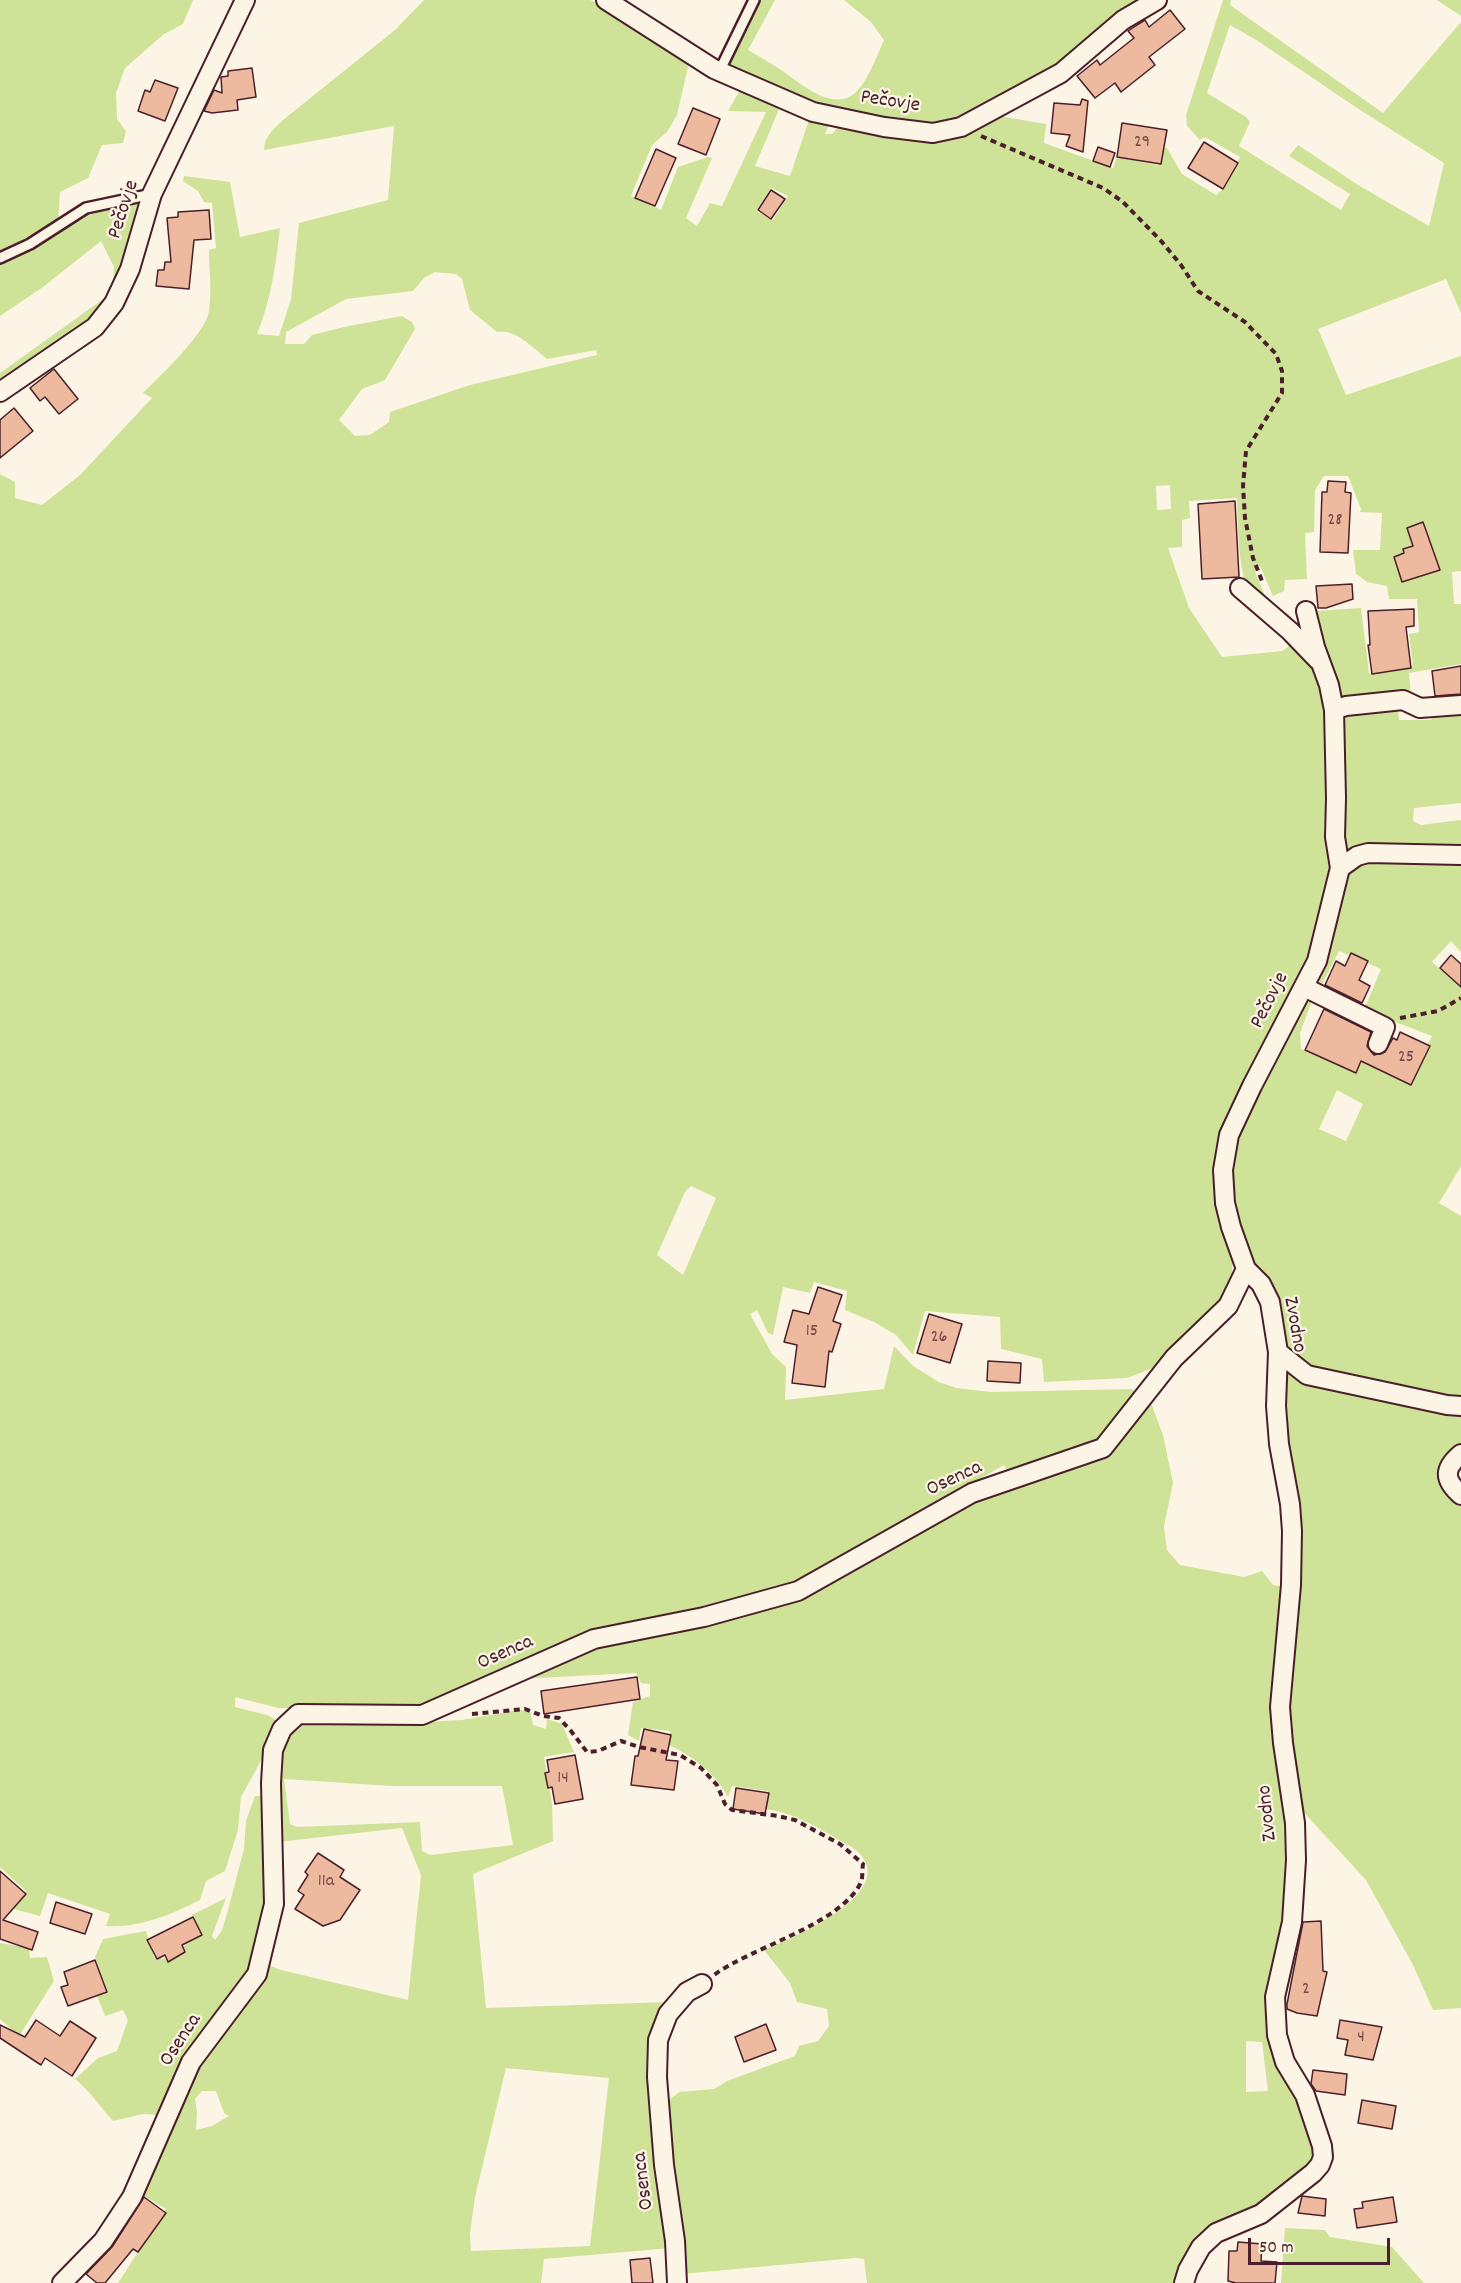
<!DOCTYPE html>
<meta charset="utf-8">
<style>
body{margin:0}
#map{position:relative;width:1461px;height:2283px;overflow:hidden;background:#fcf5e5;font-family:Dekko,sans-serif}
canvas{display:block}
.scale{position:absolute;left:1248px;top:2238px;width:142px;height:27px;box-sizing:border-box;border:3px solid #4a1f2b;border-top:0;padding-left:8px;font-size:18px;line-height:21px;white-space:nowrap;color:#4a1f2b;-webkit-text-stroke:4px #fcf5e5;paint-order:stroke}
</style>
<div id="map">
<canvas width="1461" height="2283"></canvas>
<div class="scale">50 m</div>
</div>
<script>
const context = document.querySelector('canvas').getContext('2d');
context.lineJoin = 'round';
function fillPath(path, color) {
  context.fillStyle = color;
  context.fill(path, 'evenodd');
}
function stroke(path, color, width, dash) {
  context.strokeStyle = color;
  context.lineWidth = width;
  context.lineCap = dash ? 'butt' : 'round';
  context.setLineDash(dash || []);
  context.stroke(path);
}
function write(font, color, halo, rows, align = 'center') {
  context.font = font + ' Dekko,sans-serif';
  context.lineWidth = 4.5;
  context.setLineDash([]);
  context.textBaseline = 'middle';
  context.strokeStyle = halo;
  context.fillStyle = color;
  for (const [text, x, y, turn = 0] of rows) {
    context.save();
    context.translate(x, y);
    context.rotate((+turn || 0) * Math.PI / 180);
    context.textAlign = isNaN(turn) ? turn : align;
    if (halo) context.strokeText(text, 0, 0);
    context.fillText(text, 0, 0);
    context.restore();
  }
}
const green = new Path2D(`
 M0,0H193L183,24L164,34L125,68L116,93L117,119L126,131L123,143L102,145L88,178L60,192L58,221L0,252Z
 M424,0H590L615,11L686,60L688,67L677,115L667,132L652,145L631,196L661,210L678,167L708,157L712,158L686,218L697,226L710,203L722,206L766,112L728,111L741,88L780,107L755,166L790,176L810,117L830,122L825,134H832L841,124L896,132L993,115L1046,124L1044,143L1113,168L1117,157L1158,165L1164,148H1167L1182,174L1216,195L1223,189L1240,157L1205,137L1200,140L1187,126L1186,115L1223,0H1231L1230,5L1383,113L1461,22V313L1446,279L1318,329L1346,395L1461,356V571L1452,572L1454,604H1461V664L1409,673L1411,696L1340,702L1315,618V611L1361,608L1369,673L1413,665L1409,634L1419,632L1417,599H1389L1387,586L1367,582L1356,574L1353,550H1380L1382,513L1360,512L1361,509L1348,476H1324L1315,490L1314,532L1305,533L1307,579L1285,580L1284,591L1273,596L1260,566L1255,572L1268,603C1260,597 1249,590 1245,580C1238,561 1238,519 1237,498L1189,501L1190,518L1182,520V547L1168,548L1189,608L1222,657L1282,651L1295,642L1315,664L1329,707L1332,867L1312,962L1221,1147L1233,1256L1231,1286L1220,1308L1204,1326L1153,1368L1127,1378L1044,1382L1042,1359L1001,1349L1000,1317L925,1311L913,1355L896,1335L874,1322L845,1310L847,1291L814,1282L810,1293L783,1287L773,1335L768,1333L757,1310L750,1314L772,1354L786,1367L785,1400L884,1389L894,1346L913,1366L939,1382L956,1388L991,1392L1132,1389L1137,1393L1122,1423L1134,1425L1151,1403L1163,1435L1173,1483L1164,1526L1167,1550L1180,1565L1244,1577L1262,1571L1273,1585L1286,1587L1276,1703L1293,1855L1272,2001L1314,2131L1315,2162L1258,2212L1209,2228L1193,2242L1181,2262L1176,2283H867L864,2259L855,2258L682,2274L663,2105L679,2092L714,2089L727,2081L795,2056L799,2046L818,2041L829,2026L827,2009L797,2002L790,1983L764,1950C789,1939 897,1895 860,1854C855,1848 845,1843 837,1839C814,1825 791,1812 765,1809L768,1791L732,1786L728,1797C715,1773 693,1756 669,1745L670,1731L641,1728L639,1741L628,1735L633,1702L650,1696V1684L641,1683L636,1673L516,1679L436,1706L374,1710L279,1708L235,1697V1707L267,1715L279,1722L263,1757L241,1797L238,1830L225,1871L206,1881L200,1900C170,1915 140,1928 106,1926L110,1914L48,1893L40,1916L10,1908L26,1891L0,1867V474L15,482V498L42,505L80,475L152,398L143,393C160,376 206,333 209,311C212,292 209,269 209,250L216,248L212,203L204,202L198,191L183,181L184,176L230,182L240,237L280,228C276,265 271,299 257,334L279,336L291,299L299,223L388,200L394,126L264,150C264,136 274,129 283,120L395,30ZM1230,25L1258,41L1357,108L1444,163L1429,226L1358,185L1298,145L1289,156L1350,194L1341,210L1239,146L1250,122L1246,117L1207,93ZM771,188L788,196L773,220L756,211ZM435,272L456,274L462,279L470,310L497,332C515,328 534,349 547,359L596,350L597,355L470,385L390,412L389,422L370,435L355,436L339,420L362,389L385,380L415,329L412,322L402,316L344,327L312,335L304,344H285L286,332L346,299L413,291L424,278ZM1170,485L1171,509L1157,510L1156,486ZM691,1186L716,1198L683,1275L657,1255L685,1192ZM1004,1465L1010,1475L924,1511ZM1246,2041L1262,2042L1268,2091L1246,2092Z
 M756,0H775L748,50C760,57 773,64 784,72C805,87 840,117 861,86C871,73 877,55 884,40L871,22L844,0H1141L1054,70L969,115L935,126L850,115L807,105L726,69L728,57Z
 M1437,0H1461V16Z
 M137,202L141,204L117,288L113,283L114,267L101,241L43,287L0,316V264L104,204Z
 M106,297L109,303L107,307L0,388V373Z
 M1397,704L1399,720H1431L1436,709L1461,707V803L1414,808L1413,821L1421,825L1461,820V850L1346,849L1339,839L1342,726C1351,703 1375,707 1397,704Z
 M1368,857L1461,861V952L1451,941L1432,962L1456,983L1461,979V1166L1439,1203L1461,1216V1401L1306,1370L1286,1353L1234,1225L1228,1176L1237,1131L1304,1004L1312,1001L1300,1033L1301,1049L1356,1072L1372,1044L1387,1051L1379,1070L1408,1084L1432,1036L1364,1010L1381,969L1339,951L1322,984L1318,980L1343,877ZM1337,1090L1363,1104L1346,1141L1319,1129Z
 M1283,1361L1461,1411V1449L1444,1461L1461,1499V2008L1433,2010L1413,1965L1366,1880L1297,1805L1287,1748Z
 M518,1710L530,1711L533,1725L546,1729L547,1719L562,1724L574,1752L544,1757L552,1803L553,1841L473,1874L486,2008L669,2002L655,2028L671,2248L544,2259L541,2283H118L166,2209L139,2193L199,2062L268,1965L281,1970L408,2000L421,1875L402,1828L278,1842L280,1746L298,1722L312,1718L393,1724L462,1720ZM284,1779L391,1786H502L513,1845L430,1855L422,1851L420,1822L297,1827L290,1824ZM506,2068L609,2078L590,2246L471,2251L470,2233L475,2197ZM202,2091H216L224,2113L229,2116L212,2126L196,2130L197,2112L195,2099Z
 M255,1796H263L267,1847L263,1949L161,2115L143,2114L113,2121C100,2107 90,2091 75,2079L98,2058L117,2051L128,2020L123,2010L105,2016L97,1996L107,1989L95,1957L103,1939L146,1931L154,1957L166,1959L200,1935L192,1915L226,1898L212,1936L215,1940L222,1930L228,1910L244,1849L246,1821Z
 M0,1943L29,1948L30,1958L47,1957L54,1981L19,2036L0,2019Z
 M1285,2228L1325,2230L1330,2237L1392,2247L1424,2283H1281Z`);
const building = new Path2D(`
 M1170,10L1185,29L1149,57L1155,65L1121,92L1115,83L1095,98L1077,76L1097,60L1100,65L1134,38L1128,31L1134,27L1145,20L1149,27Z
 M252,68L256,97L237,100L238,110L212,113L204,111L214,90L222,93L221,77L228,76V71Z
 M155,80L178,88L165,121L138,111L145,90L150,92Z
 M1082,99L1088,101L1083,152L1066,146L1070,135L1051,133L1054,103L1080,105Z
 M693,108L720,119L706,155L678,144Z
 M1122,123L1167,130L1161,164L1117,157Z
 M1204,142L1238,163L1223,189L1188,168Z
 M1098,147L1115,153L1110,167L1093,161Z
 M656,149L676,158L655,206L635,198Z
 M771,190L785,199L771,219L758,210Z
 M209,210L211,239L194,240L189,289L156,286L158,270H164L165,262H171L167,218L178,217V212Z
 M54,369L78,399L59,414L45,397L40,401L30,388Z
 M14,408L33,431L0,458V420Z
 M1328,481L1346,482L1345,492L1351,493L1348,553L1320,552L1322,492H1327Z
 M1235,501L1239,577L1202,579L1198,504Z
 M1423,522L1440,570L1402,582L1394,557L1404,553L1403,549L1413,546L1407,528Z
 M1352,584L1353,599L1326,608H1318L1316,586Z
 M1414,609V626L1406,627L1411,668L1372,674L1368,645H1370L1368,611Z
 M1461,666V694L1435,696L1432,671Z
 M1351,953L1368,961L1359,980L1370,986L1362,1003L1325,985L1336,961L1345,966Z
 M1451,955L1461,964V987L1440,968Z
 M1324,1009L1371,1032L1367,1046L1374,1055L1385,1052L1393,1038L1397,1040L1400,1032L1430,1046L1411,1085L1361,1061L1356,1073L1305,1050Z
 M818,1287L842,1295L833,1321L841,1324L832,1352L829,1351L825,1387L792,1383L797,1345L784,1342L793,1310L809,1314Z
 M929,1314L962,1324L950,1363L917,1353Z
 M988,1361L1021,1363L1020,1383L987,1381Z
 M637,1677L640,1699L544,1714L541,1691Z
 M644,1729L671,1735L666,1760L678,1761L674,1790L631,1785L635,1756H638Z
 M575,1755L583,1799L555,1804L552,1787L548,1788L545,1773L549,1772L547,1760Z
 M736,1788L769,1793L765,1814L733,1809Z
 M318,1853L344,1870L340,1877L360,1890L340,1920L323,1926L295,1909L304,1895L298,1891L308,1875L305,1872Z
 M0,1871L26,1894L3,1920L38,1932L32,1950L0,1939Z
 M56,1902L92,1914L85,1934L50,1923Z
 M193,1917L202,1935L182,1945L185,1952L168,1962L165,1955L157,1959L147,1940Z
 M1321,1921L1323,1971L1327,1972L1317,2016L1297,2013L1287,2009V2004L1303,1922Z
 M95,1960L107,1992L68,2006L61,1987L68,1985L64,1972Z
 M36,2020L60,2036L70,2021L96,2038L72,2076L45,2058L41,2065L0,2038V2025L25,2037Z
 M1340,2020L1382,2027L1373,2060L1345,2055L1348,2040L1337,2038Z
 M766,2024L776,2050L744,2062L735,2037Z
 M1313,2070L1347,2074L1345,2095L1316,2091L1311,2084Z
 M1362,2100L1396,2106L1392,2129L1358,2123Z
 M1302,2196L1326,2199L1325,2216L1298,2213Z
 M144,2197L166,2213L138,2252L133,2249L105,2283H97L86,2274L112,2247Z
 M1393,2197L1397,2222L1357,2228L1354,2209L1363,2208L1362,2202Z
 M1238,2242L1262,2244L1261,2261L1277,2262L1275,2283H1236L1228,2281L1229,2251H1237Z
 M650,2258L653,2283H632L630,2260Z`);
const path = new Path2D(`
 M981,136L1103,188L1123,202L1162,242L1181,265L1198,291L1245,322L1276,354L1282,371V393L1246,451L1243,486L1245,518L1253,558L1262,581
 M1400,1018L1438,1011L1461,998
 M472,1714L525,1709L543,1716L559,1718L571,1731L587,1752L598,1751L621,1741L639,1747L680,1755L701,1768L717,1785L725,1804L732,1810L778,1816L795,1820L840,1844L863,1864C862,1870 863,1877 861,1882C842,1924 752,1947 714,1975`);
const service = new Path2D(`
 M719,72L754,0
 M0,258L30,244L86,208L152,194`);
const minor = new Path2D(`
 M606,0L714,69L813,112L884,127L933,133L961,127L1061,73L1123,20L1157,0
 M0,392L95,327L114,303L130,269L152,194L245,0
 M1240,588L1290,631L1318,660
 M1306,611L1315,647L1329,685L1334,710L1336,798L1335,837L1340,868
 M1334,710L1346,706L1403,700L1420,708L1461,705
 M1304,987L1385,1027L1378,1044
 M1278,1352L1307,1375L1447,1405L1461,1406
 M1461,1454C1443,1469 1444,1480 1461,1495
 M62,2283L103,2241L132,2197L191,2062L257,1974L274,1904L271,1783L273,1750L282,1729L298,1714L422,1715L594,1639L704,1617L798,1591L972,1493L1103,1448L1174,1358L1228,1306L1246,1269
 M677,2283L675,2241L664,2165L657,2077L658,2040L668,2014L687,1992L702,1984
 M1184,2283L1188,2270L1201,2247L1216,2233L1261,2214L1313,2173L1320,2165L1323,2157L1322,2146L1305,2095L1285,2062L1277,2035L1275,1997L1292,1922L1296,1860L1295,1823L1283,1743L1280,1707L1291,1585L1292,1531L1290,1504L1279,1444L1276,1406L1278,1352L1270,1302L1261,1284L1246,1269L1231,1227L1225,1203L1223,1170L1229,1135L1252,1086L1317,961L1340,868L1357,856L1368,853L1461,855`);
const numberNames = [
 ["29",1142,144],
 ["28",1335,522],
 ["25",1406,1059],
 ["15",812,1333],
 ["26",939,1339],
 ["14",563,1780],
 ["11a",326,1883],
 ["2",1306,1991],
 ["4",1361,2039]
];
const streetNames = [
 ["Pečovje",890,103,9],
 ["Pečovje",125,210,-72],
 ["Pečovje",1271,1001,-63],
 ["Zvodno",1293,1325,80],
 ["Osenca",955,1480,-25],
 ["Osenca",506,1654,-24],
 ["Zvodno",1269,1813,-96],
 ["Osenca",182,2041,-57],
 ["Osenca",645,2181,-97]
];
fillPath(green, '#cee397');
fillPath(building, '#edba9f');
stroke(building, '#4a1f2b', 1.5);
stroke(service, '#4a1f2b', 14);
stroke(minor, '#4a1f2b', 22);
stroke(path, '#4a1f2b', 4, [6, 4.5]);
stroke(service, '#fcf5e5', 9);
stroke(minor, '#fcf5e5', 18);
write('18px', '#734648', null, numberNames);
write('21px', '#4a1f2b', '#fcf5e5', streetNames);
</script>
